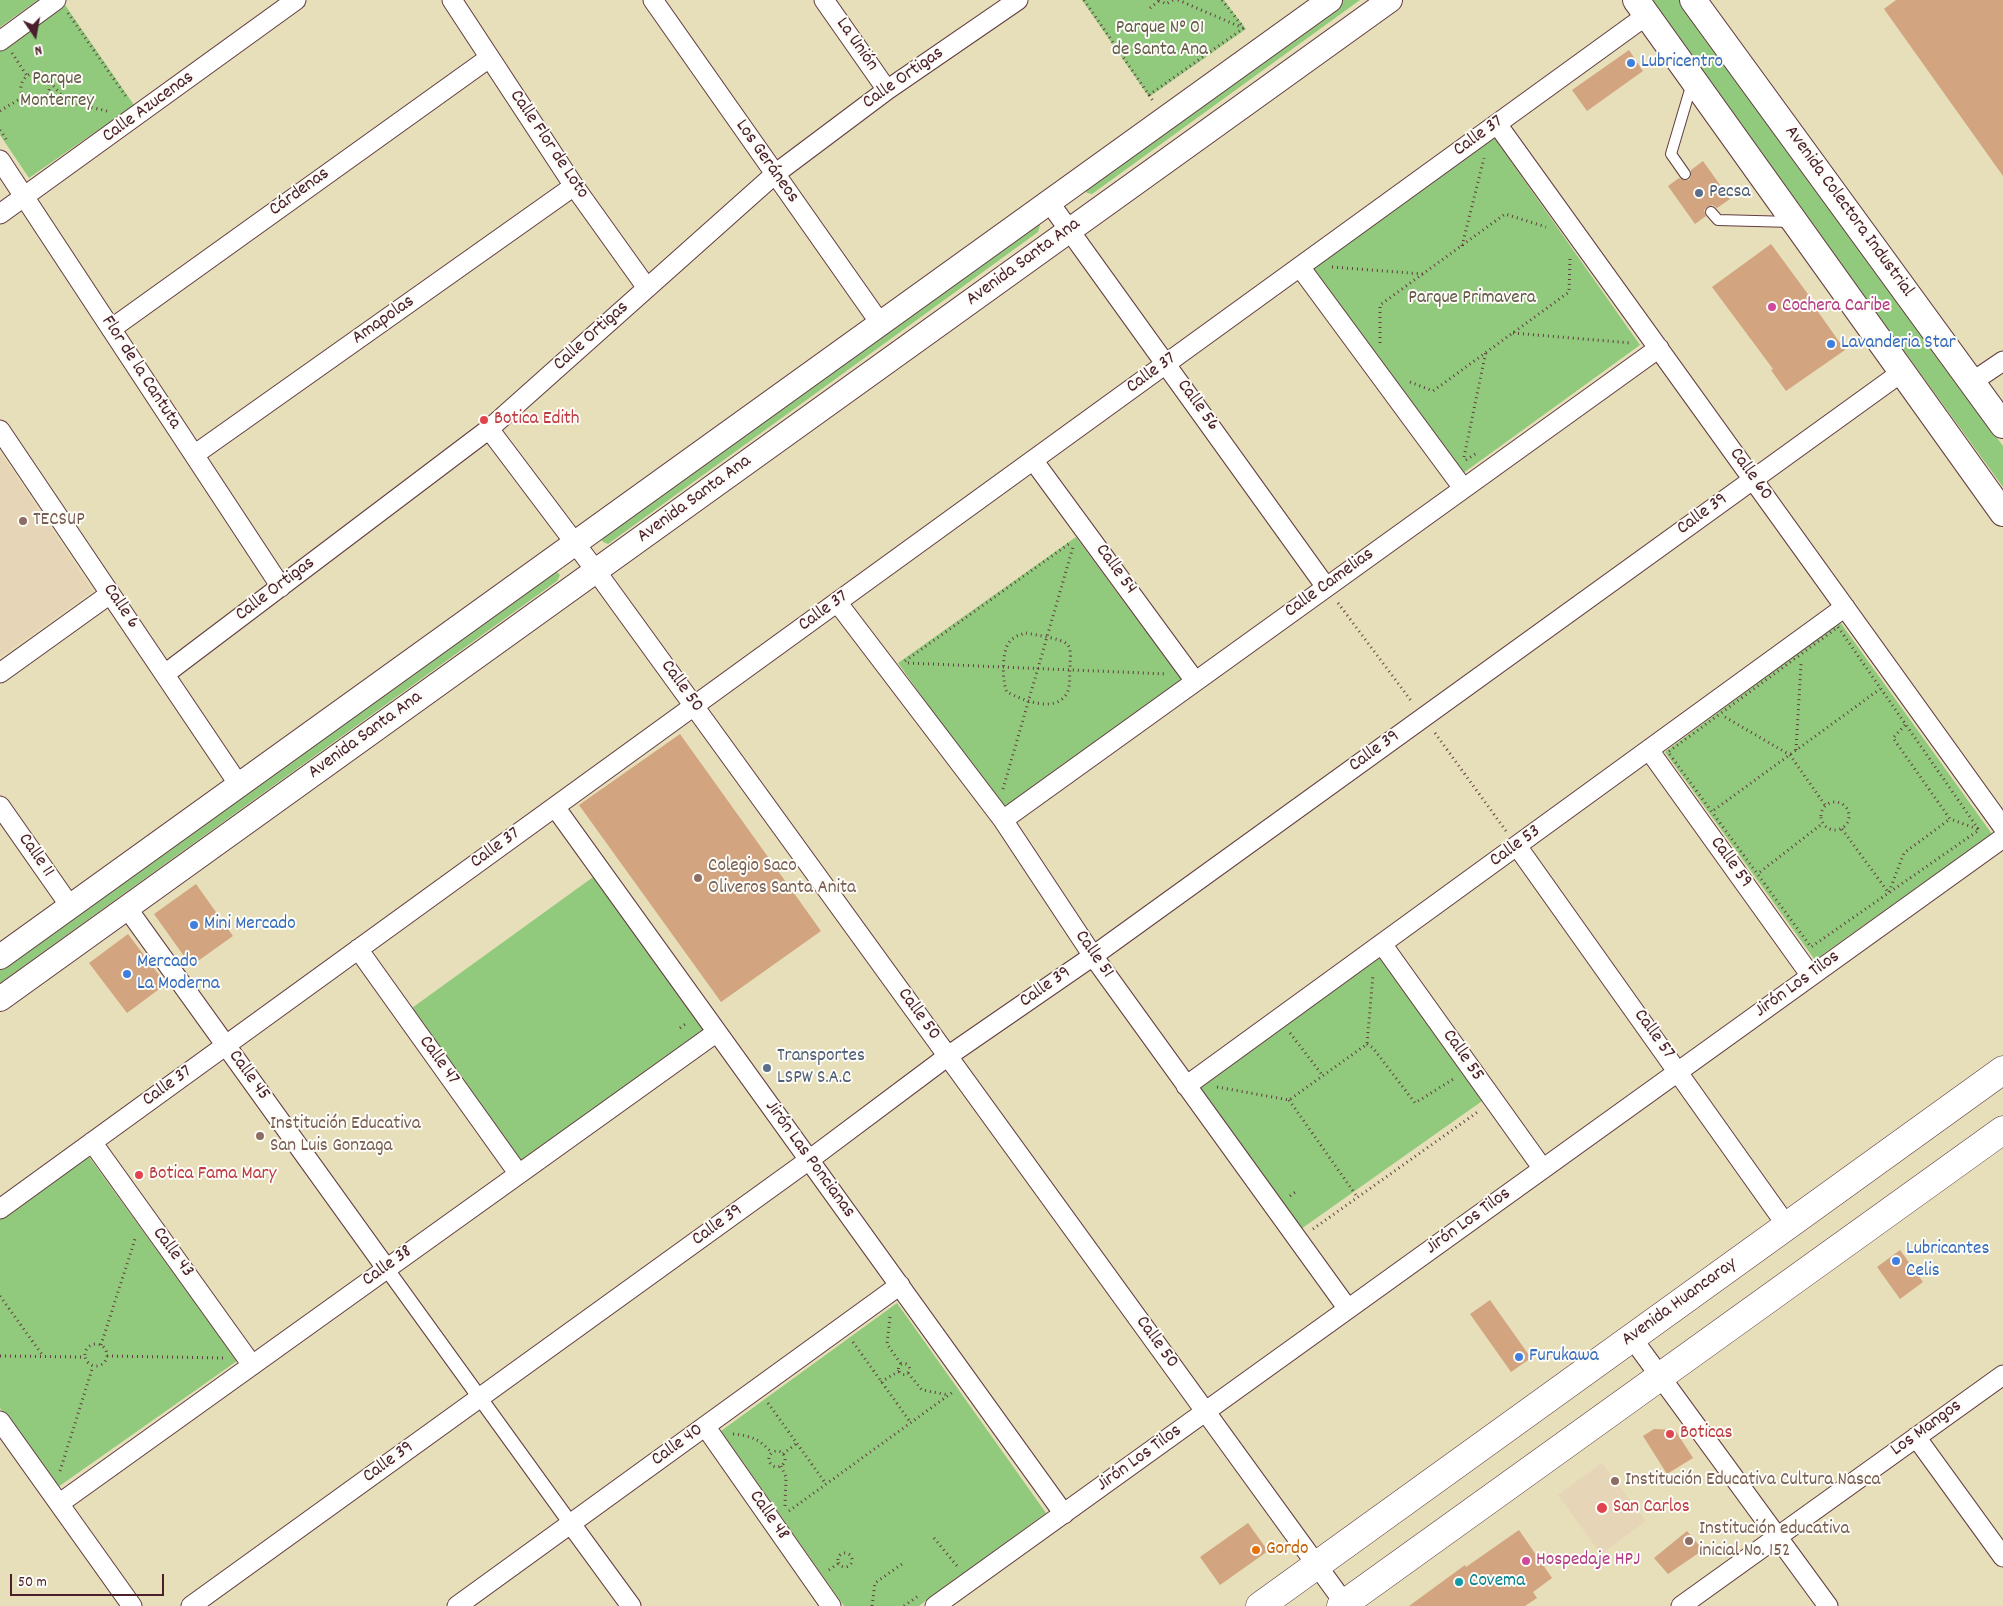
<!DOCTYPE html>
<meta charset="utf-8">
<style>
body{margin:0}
#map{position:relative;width:2003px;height:1606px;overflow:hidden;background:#e7dfb9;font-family:Dekko,sans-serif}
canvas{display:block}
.north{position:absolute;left:10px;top:10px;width:50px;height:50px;-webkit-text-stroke:4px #fdfcf7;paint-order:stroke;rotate:168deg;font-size:14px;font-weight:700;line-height:20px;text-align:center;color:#4a1f2b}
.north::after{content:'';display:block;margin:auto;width:18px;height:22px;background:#4a1f2b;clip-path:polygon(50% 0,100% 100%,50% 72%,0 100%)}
.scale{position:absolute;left:10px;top:1574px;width:154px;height:22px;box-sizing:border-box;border:2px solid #4a1f2b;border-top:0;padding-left:6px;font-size:15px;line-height:18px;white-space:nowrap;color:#4a1f2b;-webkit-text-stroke:4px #fdfcf7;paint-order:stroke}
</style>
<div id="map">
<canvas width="2003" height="1606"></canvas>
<div class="north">N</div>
<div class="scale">50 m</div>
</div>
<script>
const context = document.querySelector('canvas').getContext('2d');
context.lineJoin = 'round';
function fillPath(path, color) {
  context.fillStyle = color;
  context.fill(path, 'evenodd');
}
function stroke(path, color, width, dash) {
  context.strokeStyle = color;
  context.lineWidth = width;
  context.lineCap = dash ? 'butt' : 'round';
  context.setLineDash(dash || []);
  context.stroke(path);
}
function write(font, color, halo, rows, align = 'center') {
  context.font = font + ' Dekko,sans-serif';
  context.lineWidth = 4;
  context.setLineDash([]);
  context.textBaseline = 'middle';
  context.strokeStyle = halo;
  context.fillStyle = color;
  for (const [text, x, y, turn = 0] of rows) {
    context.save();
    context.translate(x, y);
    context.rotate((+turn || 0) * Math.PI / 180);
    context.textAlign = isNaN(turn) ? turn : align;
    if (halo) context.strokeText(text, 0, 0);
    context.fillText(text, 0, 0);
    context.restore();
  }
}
const built = new Path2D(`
 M0,452L93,591L0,657Z
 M1602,1463L1646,1521L1601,1554L1558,1495Z`);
const green = new Path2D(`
 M0,0H38L0,27Z
 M1082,0H1224L1246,29L1149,97Z
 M1336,0H1360L1092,194L1087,193L1083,186Z
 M1649,0H1680L2003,446V487Z
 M63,2L134,105L29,178L0,135V48Z
 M1493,136L1640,345L1462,474L1311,266Z
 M1037,220L1040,225L1038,232L608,544L603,542L599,536Z
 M1076,537L1182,680L1002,809L898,663Z
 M555,570L560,575L557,581L0,983V965Z
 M1840,622L1992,834L1815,960L1665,752Z
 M596,875L710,1030L515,1165L405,1013Z
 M1379,954L1485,1099L1301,1229L1197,1088Z
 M87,1154L237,1361L58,1487L0,1408V1217Z
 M897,1303L1046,1513L919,1606H844L721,1431Z`);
const building = new Path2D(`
 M1896,0H2003V176L1884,9Z
 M1629,50L1643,71L1587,111L1572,90Z
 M1703,161L1730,199L1717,208L1713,205L1707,207L1704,210L1706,216L1695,224L1668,186L1679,178L1683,180H1689L1691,176V170Z
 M1771,244L1816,305L1814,306L1845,350L1786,391L1771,370L1773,369L1712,287Z
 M680,734L821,931L721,1002L579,805Z
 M196,884L233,936L191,966L154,914Z
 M128,934L166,984L127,1013L89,963Z
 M1900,1250L1923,1282L1900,1299L1877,1267Z
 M1490,1300L1531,1358L1511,1372L1470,1314Z
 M1654,1429L1675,1430L1693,1458L1667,1474L1643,1436Z
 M1248,1523L1268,1551L1220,1585L1200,1557Z
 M1519,1530L1552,1578L1533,1592L1537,1598L1525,1606H1409L1465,1565L1466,1567Z
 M1687,1531L1703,1550L1668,1574L1654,1558Z`);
const path = new Path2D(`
 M1084,0L1153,101
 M1159,0L1166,4L1173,0
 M1178,0L1243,28
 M1222,0L1243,27
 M1150,8L1160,0
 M68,13L127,98
 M12,53L27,76
 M49,84C52,107 23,109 21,90C20,85 23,79 27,76C44,64 56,95 69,101C81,106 97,108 110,112
 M1149,95L1244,28
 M0,111L23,97
 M0,130L8,142
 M1462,246L1484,158
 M1332,267L1423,274
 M1513,333L1631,343
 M1380,343V305L1505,214L1546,227
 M1410,382L1433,391L1569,292L1570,259
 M1464,457L1486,351
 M1466,460L1478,452
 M1338,603L1412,702
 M1838,627L1979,830L1811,947L1668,752Z
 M1026,633C1035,635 1060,638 1067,644C1072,649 1070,659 1070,666C1069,675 1071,685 1067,693C1056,714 1022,700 1007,692C1002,682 1002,654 1008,644C1012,637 1019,635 1026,633Z
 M905,661L1070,543
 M908,663L1167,674
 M1725,717L1790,755L1825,805
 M1905,725L1893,738L1950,819L1978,829
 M1435,733L1506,831
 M1796,750L1801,664
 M1003,789L1073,547
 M1821 816a14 14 0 1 1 28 0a14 14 0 1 1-28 0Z
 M1714,810L1880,689
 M1842,829L1888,892
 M1760,872L1823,823
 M1889,892L1904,853L1950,819
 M680,1028L688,1022
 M1290,1033L1323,1076
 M1367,1044L1373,1048L1415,1103L1455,1078
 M1217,1087L1289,1100L1367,1044L1373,975
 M1289,1100L1358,1198
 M1290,1196L1298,1190
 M1313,1229L1479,1111
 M0,1296L43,1356
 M890,1317L887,1344L901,1364
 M853,1342L911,1423
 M85 1355a11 11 0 1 1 22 0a11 11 0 1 1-22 0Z
 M101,1345L136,1236
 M0,1356L85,1357
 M107,1356L224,1358
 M898.5 1369a5.5 5.5 0 1 1 11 0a5.5 5.5 0 1 1-11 0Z
 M908,1373L922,1390L949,1395
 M881,1382L899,1371
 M768,1403L826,1484
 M733,1434C752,1436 759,1439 772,1453
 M769 1459a8 8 0 1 1 16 0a8 8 0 1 1-16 0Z
 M783,1454L797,1443
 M781,1466L786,1477L785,1506
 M60,1471L93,1366
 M789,1511L953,1392
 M934,1538L957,1566
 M838 1560a7 7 0 1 1 14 0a7 7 0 1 1-14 0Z
 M829,1570L839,1563
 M872,1606L875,1583L902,1564
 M904,1606L918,1596`);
const service = new Path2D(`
 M1685,174L1671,154L1692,83
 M1711,212L1718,220L1792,222`);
const pedestrian = new Path2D(`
 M386,1268L571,1524`);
const minor = new Path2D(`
 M452,0L574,186L647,288
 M653,0L880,323
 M824,0L887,90
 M0,41L56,0
 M1497,124L2003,827
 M0,160L281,587
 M1049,202L1326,587
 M0,214L296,0
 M1300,267L1463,488
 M111,329L489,58
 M1972,382L2003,361
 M489,429L596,571L1345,1604
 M0,430L239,785
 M194,455L574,186
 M1033,460L1195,681
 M837,602L1003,820L1093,956L1348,1309
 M0,673L110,594
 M165,674L489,429L775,174L887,90L1018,0
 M1649,750L1811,976
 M0,806L70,906
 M555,807L1064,1514
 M1003,820L1659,348
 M1517,846L1787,1226
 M127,908L386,1268
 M1382,944L1543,1169
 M358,949L518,1173
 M1186,1086L1845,607
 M92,1142L252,1365
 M0,1209L1647,15
 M1632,1338L1828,1606
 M0,1421L132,1606
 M705,1426L831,1606
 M1916,1437L2003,1557
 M60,1503L717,1032
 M571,1524L631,1606
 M191,1606L809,1160L948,1056L1093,956L1902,372
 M457,1606L900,1285
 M935,1606L2003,838
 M1681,1606L2003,1375`);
const tertiary = new Path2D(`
 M0,957L1330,0
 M0,999L1390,0`);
const secondary = new Path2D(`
 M1636,0L2003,513
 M1693,0L2003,425`);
const primary = new Path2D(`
 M1260,1606L2003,1070
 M1341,1606L2003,1130`);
const markers = [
 [1631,63,5,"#3f7fe0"],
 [1699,193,5,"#5c6f8a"],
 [1772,307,5,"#d1479c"],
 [1831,344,5,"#3f7fe0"],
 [484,420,5,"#e0444e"],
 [23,521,5,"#8d6e63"],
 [698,878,5,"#8d6e63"],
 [194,925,5,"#3f7fe0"],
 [127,974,5,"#3f7fe0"],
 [767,1068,5,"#5c6f8a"],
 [260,1136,5,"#8d6e63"],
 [139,1175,5,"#e0444e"],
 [1896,1261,5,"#3f7fe0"],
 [1519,1357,5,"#3f7fe0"],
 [1670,1434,5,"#e0444e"],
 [1615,1481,5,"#8d6e63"],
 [1602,1508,6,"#e0444e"],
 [1689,1541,5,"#8d6e63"],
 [1256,1550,5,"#e8710a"],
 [1526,1561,5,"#d1479c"],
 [1459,1582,5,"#0f9aa8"]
];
const parkNames = [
 ["Parque N° 01",1160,29],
 ["de Santa Ana",1160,51],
 ["Parque",57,80],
 ["Monterrey",57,102],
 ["Parque Primavera",1472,299]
];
const streetNames = [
 ["La Unión",856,45,55],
 ["Calle Ortigas",904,79,-35],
 ["Calle Azucenas",149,108,-36],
 ["Calle 37",1479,137,-36],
 ["Calle Flor de Loto",548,145,56],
 ["Los Geráneos",766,162,55],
 ["Cárdenas",300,193,-36],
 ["Avenida Colectora Industrial",1848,212,54],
 ["Avenida Santa Ana",1024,263,-36],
 ["Amapolas",384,321,-35],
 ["Calle Ortigas",592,337,-42],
 ["Flor de la Cantuta",140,373,57],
 ["Calle 37",1152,374,-36],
 ["Calle 56",1197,406,54],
 ["Calle 60",1750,475,54],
 ["Avenida Santa Ana",695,500,-36],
 ["Calle 39",1703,515,-36],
 ["Calle 54",1115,570,54],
 ["Calle Camelias",1330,584,-36],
 ["Calle Ortigas",276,590,-37],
 ["Calle 6",120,607,56],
 ["Calle 37",824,612,-36],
 ["Calle 50",681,687,54],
 ["Avenida Santa Ana",366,736,-36],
 ["Calle 39",1375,752,-36],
 ["Calle 53",1516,847,-36],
 ["Calle 37",496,849,-36],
 ["Calle 11",35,856,55],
 ["Calle 59",1730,863,54],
 ["Calle 51",1093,955,55],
 ["Jirón Los Tilos",1798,985,-36],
 ["Calle 39",1046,988,-35],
 ["Calle 50",918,1015,54],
 ["Calle 57",1653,1035,54],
 ["Calle 55",1462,1056,55],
 ["Calle 47",438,1061,54],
 ["Calle 45",248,1076,54],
 ["Calle 37",168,1087,-36],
 ["Jirón Las Poncianas",809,1160,54],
 ["Jirón Los Tilos",1469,1222,-36],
 ["Calle 39",718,1226,-36],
 ["Calle 43",172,1253,54],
 ["Calle 38",388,1267,-36],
 ["Avenida Huancaray",1680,1303,-36],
 ["Calle 50",1156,1343,54],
 ["Los Mangos",1927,1429,-36],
 ["Calle 40",678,1446,-36],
 ["Jirón Los Tilos",1140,1459,-36],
 ["Calle 39",389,1463,-36],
 ["Calle 48",768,1516,55]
];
const shopNames = [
 ["Lubricentro",1641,63],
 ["Lavanderia Star",1841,344],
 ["Mini Mercado",204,925],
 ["Mercado",137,963],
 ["La Moderna",137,985],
 ["Lubricantes",1906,1250],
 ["Celis",1906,1272],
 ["Furukawa",1529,1357]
];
const serviceNames = [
 ["Pecsa",1709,193],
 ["Transportes",777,1057],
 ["LSPW S.A.C",777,1079]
];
const hotelNames = [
 ["Cochera Caribe",1782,307],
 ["Hospedaje HPJ",1536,1561]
];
const healthNames = [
 ["Botica Edith",494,420],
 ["Botica Fama Mary",149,1175],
 ["Boticas",1680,1434],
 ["San Carlos",1613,1508]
];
const educationNames = [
 ["TECSUP",33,521],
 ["Colegio Saco",708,867],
 ["Oliveros Santa Anita",708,889],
 ["Institución Educativa",270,1125],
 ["San Luis Gonzaga",270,1147],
 ["Institución Educativa Cultura Nasca",1625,1481],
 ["Institución educativa",1699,1530],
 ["inicial No. 152",1699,1552]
];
const foodNames = [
 ["Gordo",1266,1550]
];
const cultureNames = [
 ["Covema",1469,1582]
];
fillPath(built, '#e6d5b7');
fillPath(green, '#91ca7d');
fillPath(building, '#d2a480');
stroke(service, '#623c40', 12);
stroke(pedestrian, '#623c40', 16);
stroke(minor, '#623c40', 21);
stroke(tertiary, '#623c40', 26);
stroke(secondary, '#623c40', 28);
stroke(primary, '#623c40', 29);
stroke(path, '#623c40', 3, [1, 4]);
stroke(service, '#fff', 10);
stroke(pedestrian, '#fff', 14);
stroke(minor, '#fff', 19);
stroke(tertiary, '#fff', 24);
stroke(secondary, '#fff', 26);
stroke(primary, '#fff', 28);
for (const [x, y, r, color] of markers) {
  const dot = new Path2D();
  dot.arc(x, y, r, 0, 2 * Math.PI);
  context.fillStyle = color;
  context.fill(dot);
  stroke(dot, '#fdfcf7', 2);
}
write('19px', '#635b48', '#fdfcf7', parkNames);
write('19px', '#4a1f2b', '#fdfcf7', streetNames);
write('19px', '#366cbe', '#fdfcf7', shopNames, 'left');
write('19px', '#4e5e75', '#fdfcf7', serviceNames, 'left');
write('19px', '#b23c85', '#fdfcf7', hotelNames, 'left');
write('19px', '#be3a42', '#fdfcf7', healthNames, 'left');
write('19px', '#785e54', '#fdfcf7', educationNames, 'left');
write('19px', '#c56008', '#fdfcf7', foodNames, 'left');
write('19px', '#0d838f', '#fdfcf7', cultureNames, 'left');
</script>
